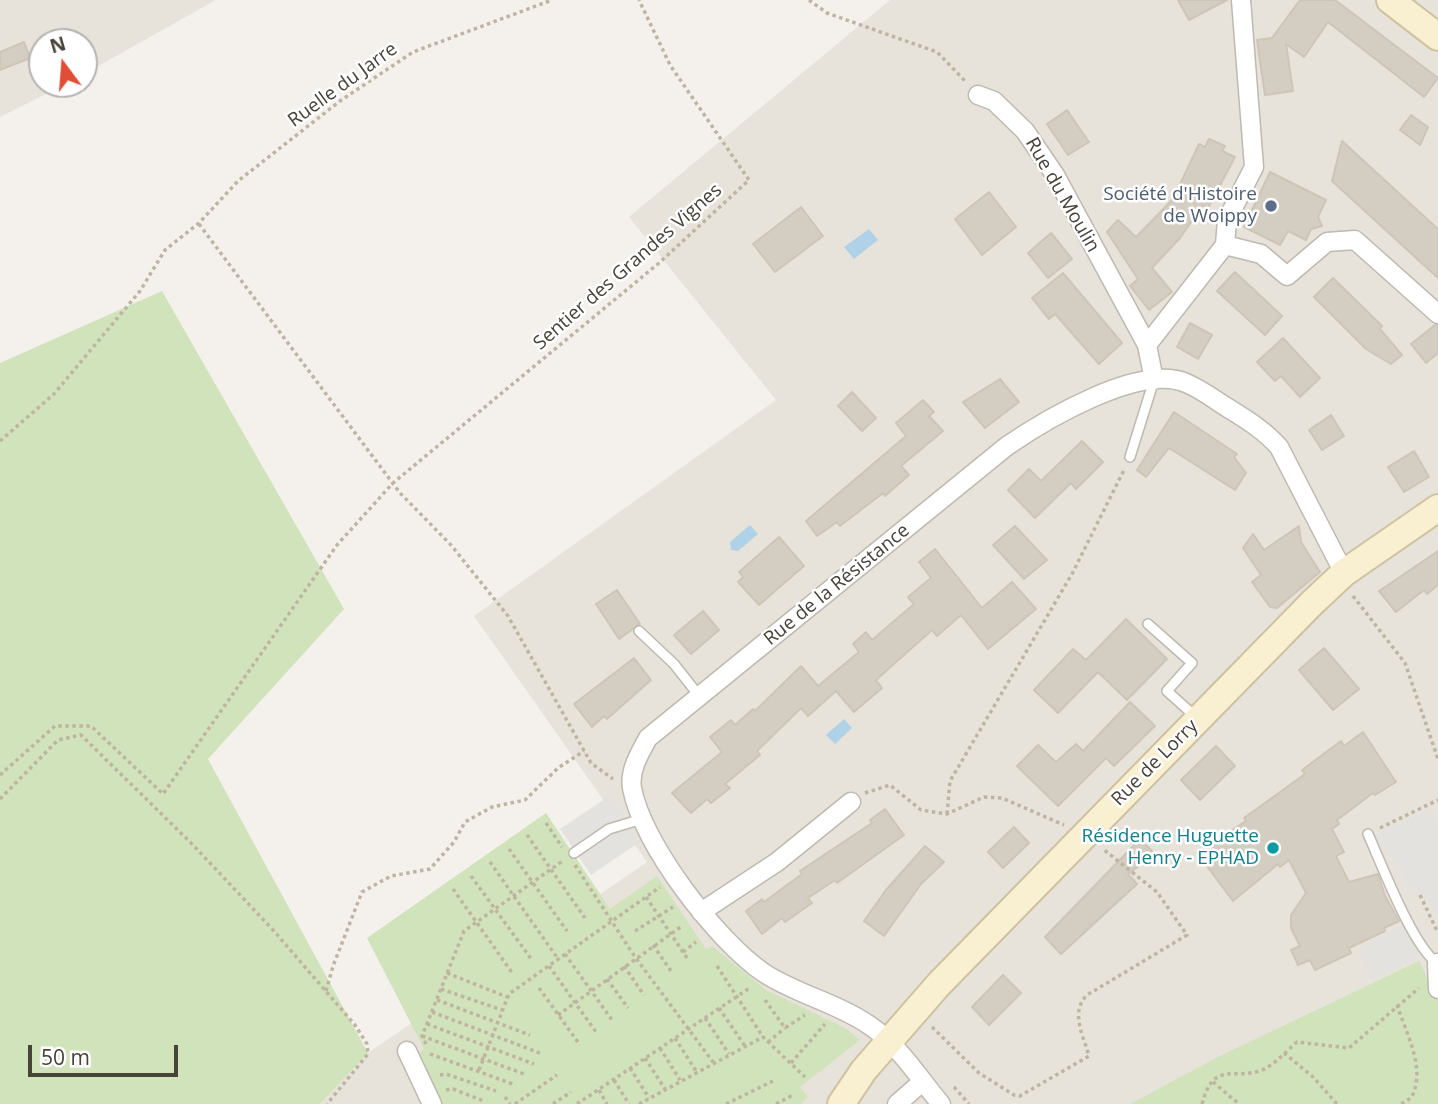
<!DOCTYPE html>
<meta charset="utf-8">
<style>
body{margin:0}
#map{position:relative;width:1438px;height:1104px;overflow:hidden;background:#f4f1ec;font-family:"Open Sans",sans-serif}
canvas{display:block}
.north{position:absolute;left:28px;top:28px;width:70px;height:70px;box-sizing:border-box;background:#fff;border:2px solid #b5b3b0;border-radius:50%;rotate:344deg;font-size:19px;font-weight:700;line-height:28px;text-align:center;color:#47423a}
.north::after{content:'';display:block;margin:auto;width:24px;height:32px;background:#e14e35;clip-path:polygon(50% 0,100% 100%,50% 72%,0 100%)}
.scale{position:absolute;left:28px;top:1045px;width:150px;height:32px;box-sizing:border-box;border:4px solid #47423a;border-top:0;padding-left:9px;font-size:21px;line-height:24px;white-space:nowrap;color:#47423a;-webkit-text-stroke:5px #fff;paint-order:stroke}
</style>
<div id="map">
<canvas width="1438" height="1104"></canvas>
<div class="north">N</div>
<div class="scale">50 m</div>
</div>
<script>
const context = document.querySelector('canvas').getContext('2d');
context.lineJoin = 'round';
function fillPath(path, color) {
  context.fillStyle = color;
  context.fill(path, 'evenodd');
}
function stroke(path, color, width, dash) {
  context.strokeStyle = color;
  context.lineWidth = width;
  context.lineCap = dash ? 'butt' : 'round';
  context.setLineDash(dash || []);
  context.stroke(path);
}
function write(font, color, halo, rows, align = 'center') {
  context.font = font + ' "Open Sans",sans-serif';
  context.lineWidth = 5;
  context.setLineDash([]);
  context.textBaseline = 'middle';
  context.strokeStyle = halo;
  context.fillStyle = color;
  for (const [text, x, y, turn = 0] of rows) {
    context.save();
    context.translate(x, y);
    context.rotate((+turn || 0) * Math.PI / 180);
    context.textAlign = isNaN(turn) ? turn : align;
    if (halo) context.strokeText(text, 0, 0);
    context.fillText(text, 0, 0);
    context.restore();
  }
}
const residential = new Path2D(`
 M0,0H216L84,74V42H42V84H66L0,117Z
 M890,0H1438V1104H320L368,1053L647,862L474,616L776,400L629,217Z`);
const green = new Path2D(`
 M162,291L344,609L208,759L368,1053L320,1104H0V363Z
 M546,813L610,909L657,876L706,949L712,946L766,990L847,1029L860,1040L800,1087L808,1097L801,1104H440L416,1056L424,1049L367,938Z
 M1419,961L1438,1001V1104H1130L1220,1056Z`);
const parking = new Path2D(`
 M611,795L640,842L591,875L560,829Z
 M1430,808L1438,824V912L1434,914L1427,900L1408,888L1396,861L1380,848L1373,835Z
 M1404,924L1420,958L1372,979L1359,950Z`);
const water = new Path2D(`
 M869,229L878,240L854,259L844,247Z
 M750,525L758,534L738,551L731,550L730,542Z
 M844,719L852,728L835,744L826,735Z`);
const building = new Path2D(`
 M1178,0H1227L1189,20Z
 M1300,0H1335L1438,78L1424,97L1328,22L1304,57L1286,44L1293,91L1265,95L1257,40L1272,38Z
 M24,42L30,58L0,70V52Z
 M1067,110L1089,142L1068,155L1047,124Z
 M1411,115L1428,127L1420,145L1400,130Z
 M1209,139L1225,146L1222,151L1235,157L1208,208L1203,205L1180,238L1152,268L1172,292L1149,310L1130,286L1138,279L1107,232L1118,220L1136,237L1173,199L1199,144L1205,147Z
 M1342,141L1438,229V278L1332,181Z
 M1270,172L1326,200L1318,217L1322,226L1311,229L1306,240L1288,231L1280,245L1244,227Z
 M989,192L1016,227L982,255L955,219Z
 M801,207L823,236L775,272L753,244Z
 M1051,233L1072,259L1048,278L1028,253Z
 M1235,272L1282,316L1265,335L1217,291Z
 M1063,273L1122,343L1099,364L1055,314L1049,319L1032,298Z
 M1333,278L1382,326L1380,329L1402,355L1391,364L1366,349L1314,297Z
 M1190,323L1212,335L1198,359L1177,347Z
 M1435,325H1438V353L1426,363L1411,344Z
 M1283,338L1320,378L1300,397L1281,376L1275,381L1257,362Z
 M1000,379L1019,402L985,428L963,402Z
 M852,392L876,418L862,431L838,406Z
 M923,400L934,412L929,416L943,431L901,466L909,475L885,496L883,493L840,526L837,522L817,536L806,521L906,436L896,423Z
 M1174,412L1237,454L1234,457L1246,473L1235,490L1169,448L1146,477L1137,470Z
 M1331,415L1344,436L1322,450L1309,430Z
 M1082,441L1103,462L1076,489L1071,483L1035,518L1008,490L1029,469L1041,481Z
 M1414,451L1429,477L1404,492L1388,467Z
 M1015,526L1047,560L1024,579L993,545Z
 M1299,526L1301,542L1320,572L1277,608L1270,607L1252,582L1261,575L1243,548L1253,534L1264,550Z
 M779,537L804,566L759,605L738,582L743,577L739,572Z
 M935,549L982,608L1012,582L1036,609L988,649L961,615L937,636L932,630L876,680L882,688L854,712L836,691L808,716L801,708L757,751L760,755L725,784L730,788L711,803L707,799L691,813L672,793L722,752L710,737L731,720L735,725L753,709L755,711L801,666L818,686L859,652L853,644L866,632L872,640L914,604L908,597L931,578L919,562Z
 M1438,551V585L1427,594L1424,590L1396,612L1379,591Z
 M617,590L640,624L619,639L596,604Z
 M703,611L719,630L691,654L674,635Z
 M1126,619L1167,659L1127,700L1098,672L1058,713L1034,690L1073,649L1086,660Z
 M1324,648L1359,689L1333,710L1299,670Z
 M634,658L651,680L607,719L604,716L592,727L574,704Z
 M1130,702L1155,726L1114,766L1106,758L1058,806L1017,766L1038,745L1056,762L1076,744L1083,751Z
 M1363,732L1396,782L1375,795L1373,793L1337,820L1339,824L1332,829L1344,852L1336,856L1349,882L1378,874L1385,896L1399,921L1384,928L1385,931L1349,948L1351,953L1315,970L1310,960L1298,965L1291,950L1300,946L1291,928V915L1306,893L1289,860L1280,867L1278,864L1233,901L1197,853L1246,821L1244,818L1305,774L1302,770L1341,741L1344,746Z
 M1216,746L1235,766L1200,800L1181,780Z
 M885,809L904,835L837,883L835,880L808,898L812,903L785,922L782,918L762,934L746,911L762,899L764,902L802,874L800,871L872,823L870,820Z
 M1014,827L1029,843L1003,868L988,852Z
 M1140,839L1155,854L1128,874L1137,884L1061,954L1045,937Z
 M925,846L944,862L921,884L884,936L864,921L886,890Z
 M1003,975L1021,993L989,1025L972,1007Z`);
const path = new Path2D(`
 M809,0L827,13L937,52L967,83
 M199,224L400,493L451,545L508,616L591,763L613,779
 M0,441L54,394L140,291L165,250L199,223L238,181L340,101L413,52L552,0
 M1353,596L1405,663L1438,759
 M0,775L55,726H91L163,794L337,545L393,483L659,263L749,180L670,65L639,0
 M865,793L890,785L921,810L947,814L984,797L1002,798L1064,825
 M0,799L58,740L81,735L193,845L273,930L355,1025L367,1044L368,1054L327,1104
 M947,814L950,781L1072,574L1124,470
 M546,823L562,847
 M1380,828L1438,800
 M527,835L585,918
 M509,849L567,931
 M490,862L558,959
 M575,865L635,957L713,1062
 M471,876L532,960
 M453,889L513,974
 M1420,895L1438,933
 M646,897L687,958
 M635,931L673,907
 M653,945L671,971
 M683,952L696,942
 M565,954L612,1020
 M549,966L596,1032
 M624,966L644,995
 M717,966L763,1037
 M447,973L507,997
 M607,979L628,1008
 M539,988L580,1045
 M441,989L502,1010
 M326,991L333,966L362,892L391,876L430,869L454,842L465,822L492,807L525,800L558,768L584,751
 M437,1000L530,1035
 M765,1000L785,1028L805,1015
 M1397,1005C1406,1033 1427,1070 1411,1098L1401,1104
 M719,1008L745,1046
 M432,1012L542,1054
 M558,1015L682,926
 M705,1018L729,1054
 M427,1024L534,1064
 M932,1027L979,1073L1014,1095L1020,1096L1089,1056C1083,1035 1070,1012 1087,995L1187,935L1157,892L1103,849
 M422,1036L524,1074
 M675,1038L696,1071
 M768,1042L785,1028
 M426,1044L422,1036L464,931L564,860
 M660,1048L680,1080
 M1284,1053L1313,1077L1337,1104
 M430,1054L513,1084
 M645,1058L665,1089
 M791,1063L825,1024
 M630,1068L649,1098
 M479,1070L509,994L660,887
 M440,1075L446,1074L496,1091
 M614,1080L629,1104
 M1213,1082L1239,1104
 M954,1087L969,1104
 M446,1090L453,1089L484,1101
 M599,1090L607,1104
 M505,1097L510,1104
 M515,1104L557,1075
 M553,1104L571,1092
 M577,1104L751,987
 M639,1104L763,1037L805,1077
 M726,1104L773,1081
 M776,1104L793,1095
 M1202,1104C1214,1059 1234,1081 1262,1070C1276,1064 1286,1051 1297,1042L1349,1048L1419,988`);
const lane = new Path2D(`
 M1130,457L1154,380
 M1148,624L1192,663L1167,691L1197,718
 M639,631L674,664L700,697
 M1368,834C1382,865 1412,945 1437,963
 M574,853L609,829L642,819`);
const street = new Path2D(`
 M978,95L994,101L1025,131L1055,175L1147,345L1154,380
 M1225,245L1261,254L1287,276L1327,242L1355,240L1438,314
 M1147,345L1225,245L1227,220L1254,167L1241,0
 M701,912L777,862L851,802
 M1437,963L1438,989
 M407,1051L432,1104
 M897,1104L922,1082
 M941,1104C919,1078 898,1044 869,1025C837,1003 796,994 764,973C717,941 642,844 632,788C629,770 640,753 648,738L1007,446C1045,420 1140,363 1186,383C1201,389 1215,400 1228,408C1247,420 1264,430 1279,447L1344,573`);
const secondary = new Path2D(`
 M1390,0L1438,37
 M841,1104L864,1070L939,984L1312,603L1344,573L1438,508`);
const markers = [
 [1271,206,7,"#5c6f8a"],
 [1273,848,7,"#0f9aa8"]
];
const streetNames = [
 ["Ruelle du Jarre",343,85,-36],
 ["Rue du Moulin",1062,195,60],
 ["Sentier des Grandes Vignes",628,267,-41],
 ["Rue de la Résistance",837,585,-39],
 ["Rue de Lorry",1155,763,-45]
];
const serviceNames = [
 ["Société d'Histoire",1257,195],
 ["de Woippy",1257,217]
];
const cultureNames = [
 ["Résidence Huguette",1259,837],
 ["Henry - EPHAD",1259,859]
];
fillPath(residential, '#e7e3da');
fillPath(green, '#d1e3ba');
fillPath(parking, '#e3e2df');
fillPath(water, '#b0d2e9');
fillPath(building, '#d4cdc2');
stroke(building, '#cec5b6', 2);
stroke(lane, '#bfb9af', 12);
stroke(street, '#bfb9af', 21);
stroke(secondary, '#cec2a1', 30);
stroke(path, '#bfb4a2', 3.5, [3.5, 3.5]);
stroke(lane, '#fff', 9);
stroke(street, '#fff', 18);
stroke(secondary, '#f9efd1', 26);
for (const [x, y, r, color] of markers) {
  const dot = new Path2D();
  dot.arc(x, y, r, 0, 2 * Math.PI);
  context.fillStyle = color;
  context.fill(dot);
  stroke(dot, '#fff', 2.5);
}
write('19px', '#47423a', '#fff', streetNames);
write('19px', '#4e5e75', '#fff', serviceNames, 'right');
write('19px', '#0d838f', '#fff', cultureNames, 'right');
</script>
